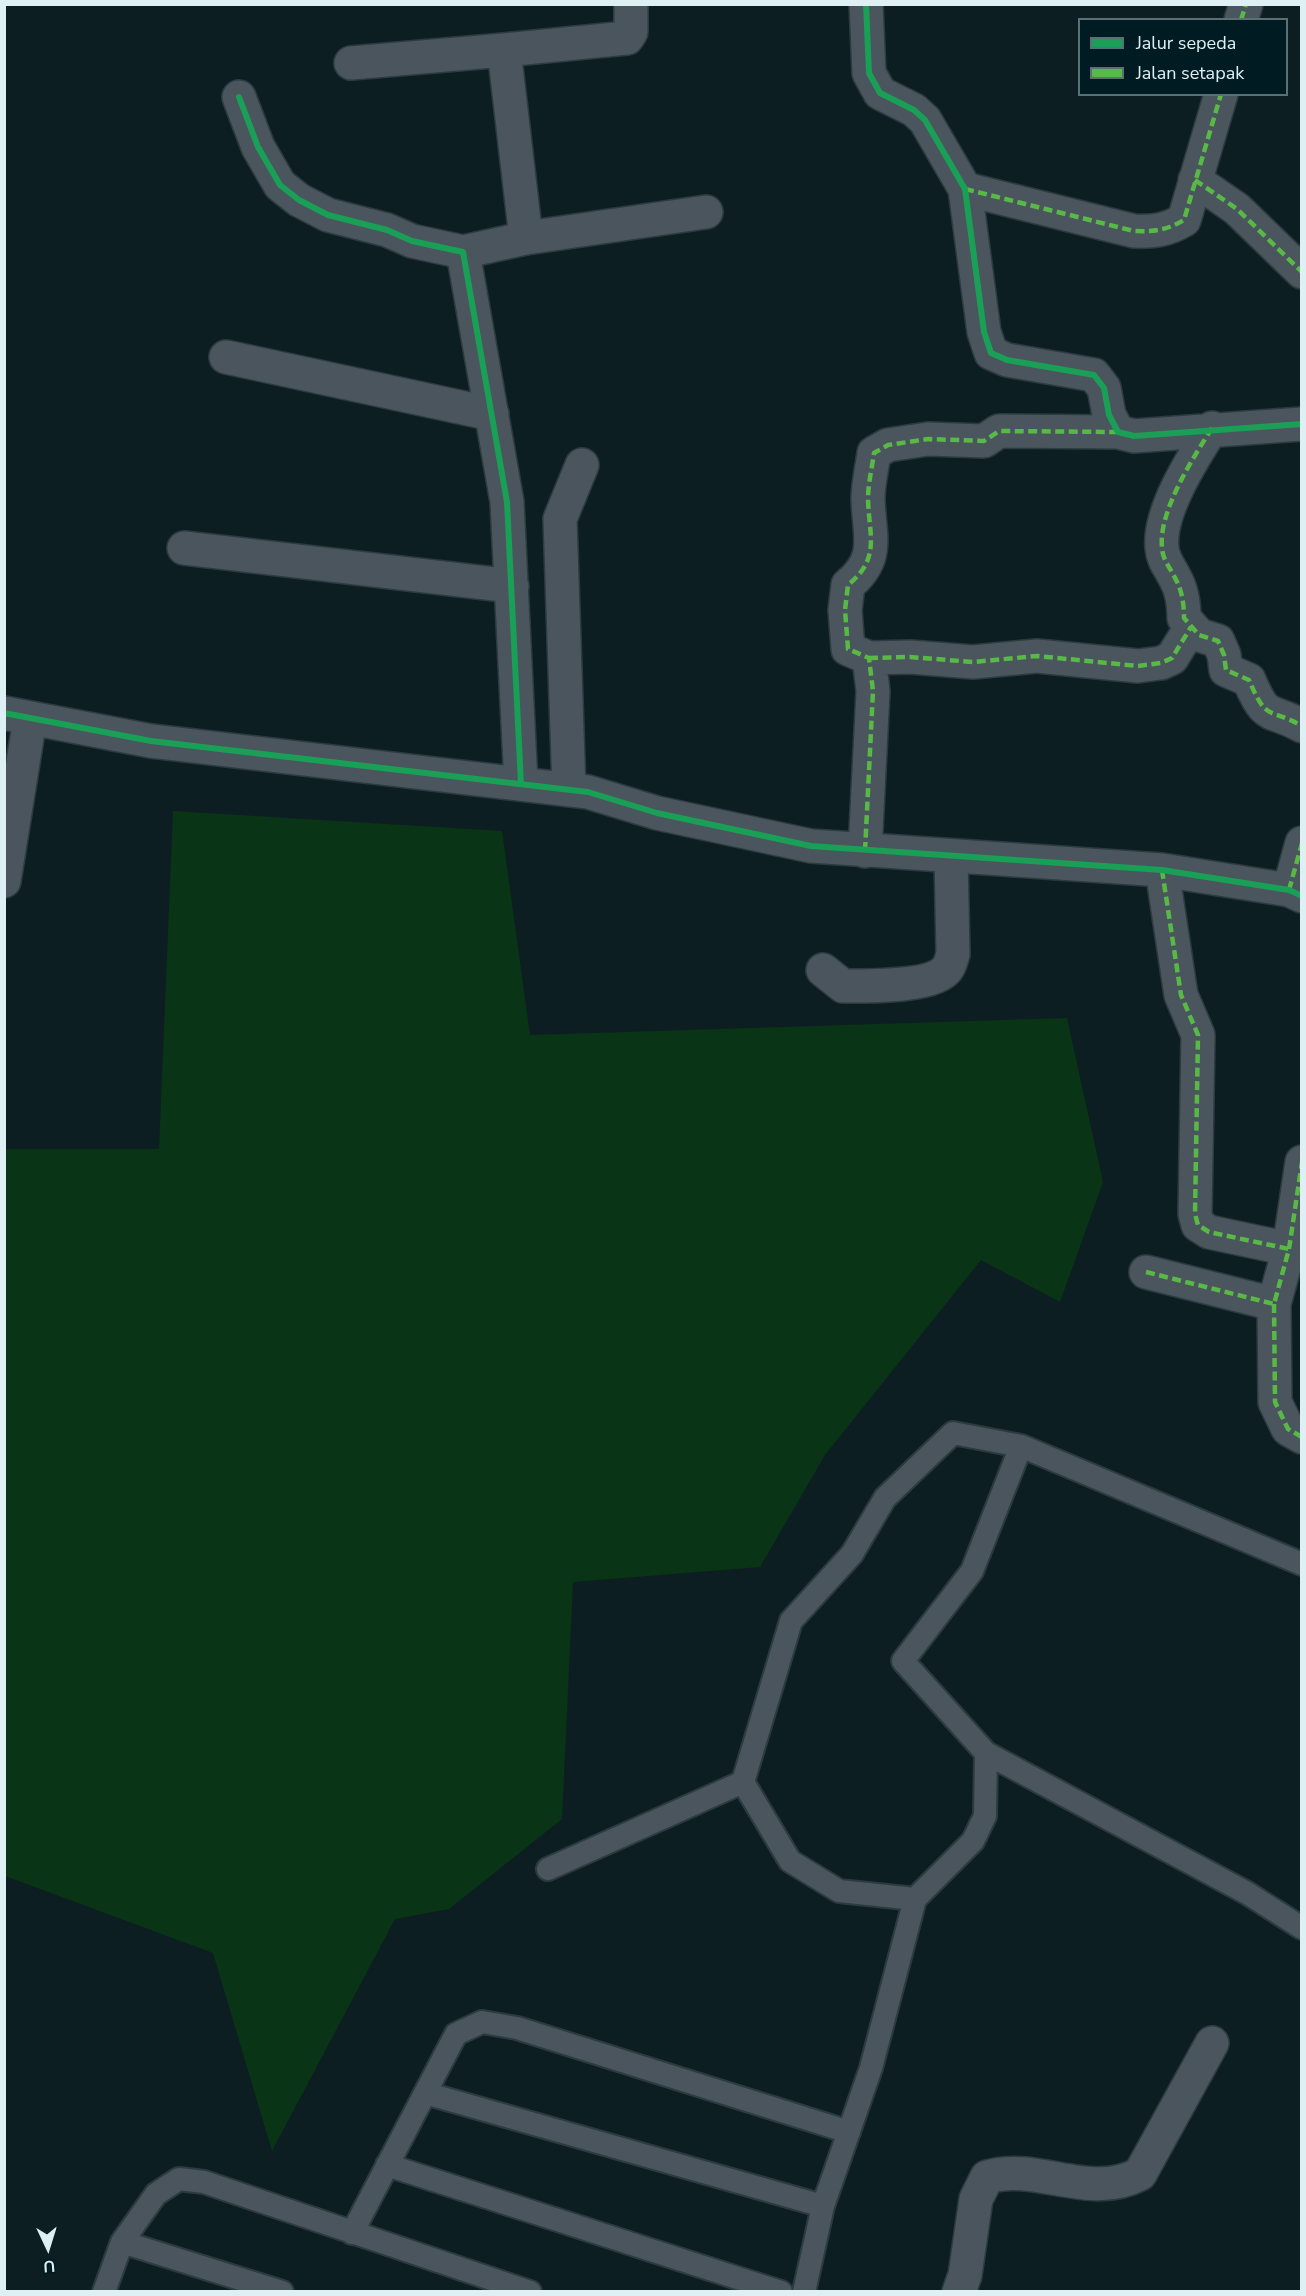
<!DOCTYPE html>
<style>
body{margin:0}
#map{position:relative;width:1306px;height:2296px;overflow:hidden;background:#0d1e22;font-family:"Nunito Sans",sans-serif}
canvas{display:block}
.frame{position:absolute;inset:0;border:6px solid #def0f4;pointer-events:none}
.legend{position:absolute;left:1078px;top:18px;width:210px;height:78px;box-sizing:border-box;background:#001b21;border:2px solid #597075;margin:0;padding:8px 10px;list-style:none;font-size:18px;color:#def0f4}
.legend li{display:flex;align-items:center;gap:12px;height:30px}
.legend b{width:30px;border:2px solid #597075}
.north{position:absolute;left:18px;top:2218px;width:60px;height:60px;-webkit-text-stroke:4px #001b21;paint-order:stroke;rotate:176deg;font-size:16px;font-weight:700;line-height:24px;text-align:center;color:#def0f4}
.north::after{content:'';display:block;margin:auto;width:21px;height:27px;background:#def0f4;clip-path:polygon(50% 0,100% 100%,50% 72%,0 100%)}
</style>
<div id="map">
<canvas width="1306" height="2296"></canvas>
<div class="frame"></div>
<ul class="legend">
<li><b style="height:8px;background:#1a9f57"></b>Jalur sepeda</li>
<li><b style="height:8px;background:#58b947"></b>Jalan setapak</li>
</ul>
<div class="north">U</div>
</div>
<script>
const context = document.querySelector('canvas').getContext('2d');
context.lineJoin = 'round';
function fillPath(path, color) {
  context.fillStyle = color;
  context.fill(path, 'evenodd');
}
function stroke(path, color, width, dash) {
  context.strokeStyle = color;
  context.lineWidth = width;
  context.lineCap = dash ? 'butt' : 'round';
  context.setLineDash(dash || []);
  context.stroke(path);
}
const green = new Path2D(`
 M173,811L502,831L530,1035L1067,1018L1103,1182L1060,1302L981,1260L825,1455L760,1567L573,1582L562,1819L449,1909L395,1919L272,2151L213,1953L5,1876V1149H159Z`);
const service = new Path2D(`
 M1021,1446L1302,1564
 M743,1782L791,1621L852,1554L885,1498L953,1433L1021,1446L972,1571L903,1661L986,1753L1247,1893L1302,1928
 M548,1869L743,1782L790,1861L839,1891L915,1899L973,1841L985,1816L986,1753
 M425,2093L823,2206
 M387,2165L781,2292
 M352,2233L456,2034L482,2022L517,2028L849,2132
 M122,2242L282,2292
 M104,2292L122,2242L156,2194L179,2179L204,2182L530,2292
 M804,2292L823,2206L871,2068L915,1899`);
const minor = new Path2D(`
 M866,4L869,73L880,93L914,110L925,120L965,189L984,332L991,353L1007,360L1094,375L1104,388L1109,415L1118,432L1134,436L1302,424
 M1241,20L1246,4
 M351,63L504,50
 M239,97L258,147L280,185L299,200L328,215L387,230L412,241L463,252L507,502L521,784
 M1195,180L1237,209L1302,272
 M965,189L1134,231C1154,232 1167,230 1184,220L1221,94
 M526,238L504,50L627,38L631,32V4
 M463,252L526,238L706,212
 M226,357L492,414
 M1212,428C1193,458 1158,512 1162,548C1163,561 1170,567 1175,578C1182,590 1184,604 1184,618L1199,635L1218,641L1224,655L1226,670L1249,680C1267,723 1269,707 1302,726
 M184,548L512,586
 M869,658L910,657L973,662L1037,656L1138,666L1161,663L1172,658L1191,627
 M4,713L151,741L588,792L657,813L811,846L1162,870L1289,890L1302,896
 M569,790L560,519L582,465
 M865,851L873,691L869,658L848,649L845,610L848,585C881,558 869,536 868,499C868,484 872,468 874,453L888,445L928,439L984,441L999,431L1118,432
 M1162,870L1181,995L1198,1035L1195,1214L1198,1225L1209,1232L1289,1249
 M4,881L30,719
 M1289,890L1302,843
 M823,970L843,986C866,986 929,987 945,971C950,967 951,960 953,954L951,857
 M1146,1272L1274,1304L1289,1249L1302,1162
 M1274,1304L1275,1402L1288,1429L1302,1437
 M959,2292L965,2275L976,2199L987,2177C1039,2162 1089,2201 1140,2174L1212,2043`);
const quiet = new Path2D(`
 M1241,20L1246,4
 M1195,180L1237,209L1302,272
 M965,189L1134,231C1154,232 1167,230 1184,220L1221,94
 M1212,428C1193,458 1158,512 1162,548C1163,561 1170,567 1175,578C1182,590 1184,604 1184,618L1199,635L1218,641L1224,655L1226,670L1249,680C1267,723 1269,707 1302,726
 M869,658L910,657L973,662L1037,656L1138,666L1161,663L1172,658L1191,627
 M865,851L873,691L869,658L848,649L845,610L848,585C881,558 869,536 868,499C868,484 872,468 874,453L888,445L928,439L984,441L999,431L1118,432
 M1162,870L1181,995L1198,1035L1195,1214L1198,1225L1209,1232L1289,1249
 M1289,890L1302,843
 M1146,1272L1274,1304L1289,1249L1302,1162
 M1274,1304L1275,1402L1288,1429L1302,1437`);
const cycleway = new Path2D(`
 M866,4L869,73L880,93L914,110L925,120L965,189L984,332L991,353L1007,360L1094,375L1104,388L1109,415L1118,432L1134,436L1302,424
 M239,97L258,147L280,185L299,200L328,215L387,230L412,241L463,252L507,502L521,784
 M4,713L151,741L588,792L657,813L811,846L1162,870L1289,890L1302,896`);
fillPath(green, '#0a3416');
stroke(service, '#2c3b3e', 26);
stroke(minor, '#2c3b3e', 36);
stroke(service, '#4a555d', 22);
stroke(minor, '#4a555d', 33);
stroke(quiet, '#58b947', 4.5, [9, 4.5]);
stroke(cycleway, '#1a9f57', 6);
</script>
